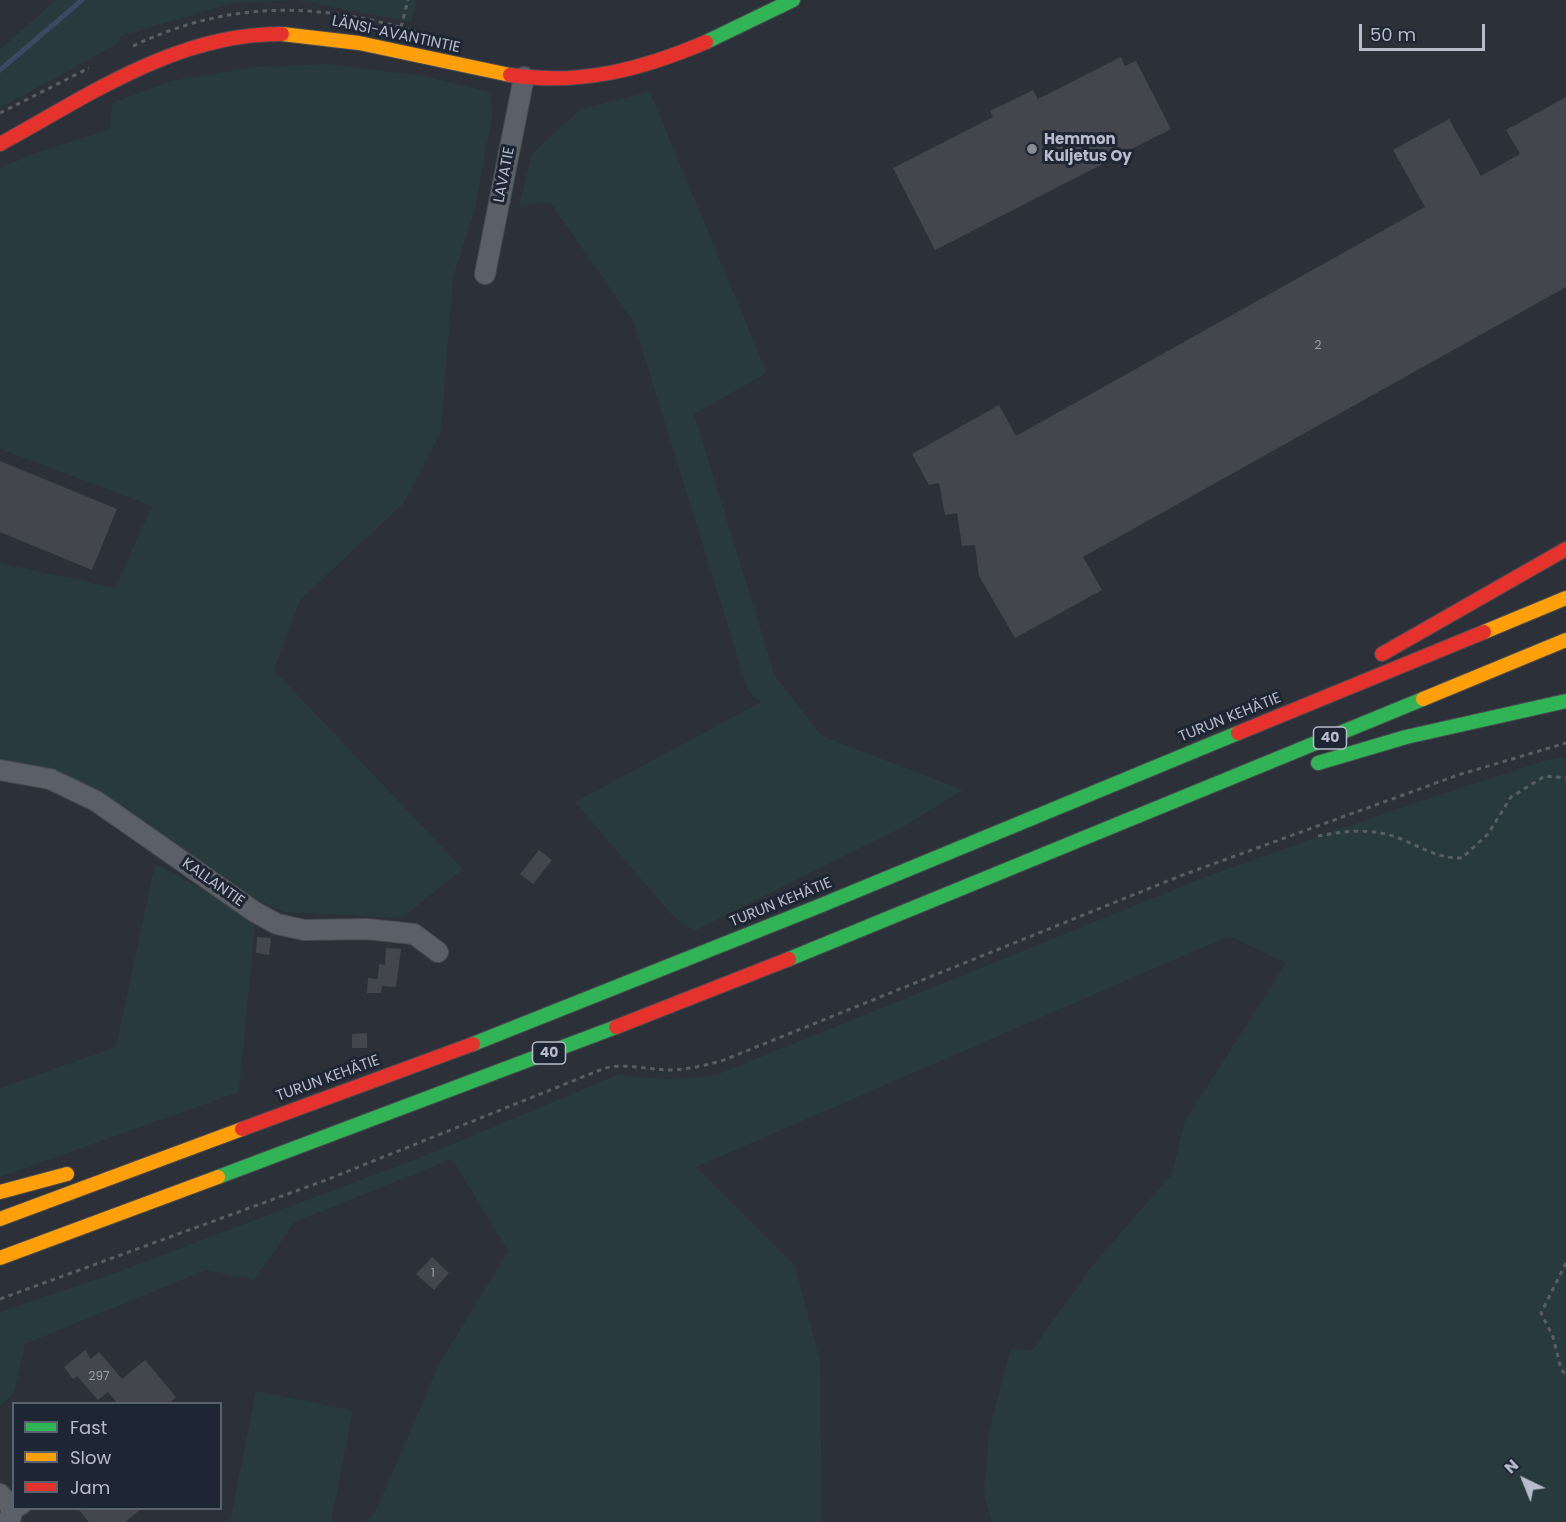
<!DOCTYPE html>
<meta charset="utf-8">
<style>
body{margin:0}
#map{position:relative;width:1566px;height:1522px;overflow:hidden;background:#2c3038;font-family:Poppins,sans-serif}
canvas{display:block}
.legend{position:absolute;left:12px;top:1402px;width:210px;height:108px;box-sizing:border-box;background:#1f2633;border:2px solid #5b626f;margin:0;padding:8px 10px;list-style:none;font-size:18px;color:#b6bcc9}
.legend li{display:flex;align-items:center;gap:12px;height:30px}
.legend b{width:30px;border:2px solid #5b626f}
.north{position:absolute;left:1494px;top:1450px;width:60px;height:60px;-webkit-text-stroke:4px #1f2633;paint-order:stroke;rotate:317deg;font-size:16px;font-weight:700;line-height:24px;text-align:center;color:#b6bcc9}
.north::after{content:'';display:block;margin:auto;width:21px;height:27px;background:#b6bcc9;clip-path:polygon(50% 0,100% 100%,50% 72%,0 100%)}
.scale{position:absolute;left:1359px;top:24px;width:126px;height:27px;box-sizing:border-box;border:3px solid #b6bcc9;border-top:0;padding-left:8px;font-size:18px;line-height:21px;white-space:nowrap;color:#b6bcc9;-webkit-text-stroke:4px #1f2633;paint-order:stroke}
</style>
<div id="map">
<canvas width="1566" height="1522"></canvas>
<ul class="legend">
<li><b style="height:8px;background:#30b455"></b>Fast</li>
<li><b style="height:8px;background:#ff9f0a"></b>Slow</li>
<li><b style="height:8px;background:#e5322d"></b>Jam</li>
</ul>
<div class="north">N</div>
<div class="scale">50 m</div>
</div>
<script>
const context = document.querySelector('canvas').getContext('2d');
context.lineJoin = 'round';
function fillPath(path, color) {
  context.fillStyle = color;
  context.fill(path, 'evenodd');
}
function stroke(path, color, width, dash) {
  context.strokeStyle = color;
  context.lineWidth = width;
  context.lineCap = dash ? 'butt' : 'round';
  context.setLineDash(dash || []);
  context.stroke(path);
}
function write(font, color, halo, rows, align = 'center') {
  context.font = font + ' Poppins,sans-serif';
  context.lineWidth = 6;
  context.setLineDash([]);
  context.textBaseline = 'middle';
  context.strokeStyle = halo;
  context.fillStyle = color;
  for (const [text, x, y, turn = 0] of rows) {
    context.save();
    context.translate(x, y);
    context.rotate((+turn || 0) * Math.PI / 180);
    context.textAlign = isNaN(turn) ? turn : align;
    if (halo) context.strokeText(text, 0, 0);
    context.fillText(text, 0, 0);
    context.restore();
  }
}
const green = new Path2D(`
 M56,0H417L411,22L297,0L230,4L120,36L119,43L0,108V49Z
 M328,64L423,76L490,92L492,116L475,209L453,278L441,432L404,503L300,600L274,670L463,869L402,918L285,912L242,893L82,783L0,759V563L115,588L152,506L0,449V168L33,154L110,129L112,103L171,81L256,67Z
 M650,92L767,373L694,414L775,676L822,736L963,790L903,827L694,931L673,916L575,802L761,702L748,691L634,323L550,202L519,205L532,154L580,109Z
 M1566,757V1522H992L984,1495L989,1431L1011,1348L1032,1350L1092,1266L1172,1174L1185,1121L1286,963L1229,936L696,1167L795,1266L820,1361L822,1522H367L377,1508L439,1364L508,1251L452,1159L295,1222L254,1280L206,1270L25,1344L14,1393L0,1406V1312L115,1273L429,1154L617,1075L670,1079L716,1075L1208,876L1391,811L1543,761Z
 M155,864L212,894L255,925L239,1092L0,1177V1088L116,1047Z
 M256,1391L353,1410L331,1522H230Z`);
const stream = new Path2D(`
 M0,70L82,0`);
const building = new Path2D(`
 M1121,57L1125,66L1136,61L1171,129L935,250L893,168L993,117L990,111L1033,90L1038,99Z
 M1566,97V287L1083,557L1102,590L1015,638L979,576L975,545L962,546L957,513L945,515L939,483L929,485L912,454L999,405L1016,436L1425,207L1393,150L1449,119L1481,176L1520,154L1506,130Z
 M0,461L117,509L92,570L0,532Z
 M539,850L552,860L533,884L520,874Z
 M257,937L271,938L269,955L256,953Z
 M386,948L401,949L396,987L382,986L381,993H367L368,978L378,979L379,964L385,965Z
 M367,1033V1048H352V1034Z
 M432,1257L449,1273L434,1290L416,1274Z
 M85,1350L91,1359L99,1352L122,1379L145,1360L176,1397L169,1404H118L108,1392L98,1400L77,1376L73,1379L64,1367Z
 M78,1509H141L125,1522H89Z`);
const path = new Path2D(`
 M401,27L408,0
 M133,46C230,0 316,2 418,32
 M0,113L89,68
 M1318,836C1344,831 1371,828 1396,837C1420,846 1437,859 1462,858L1488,834L1511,797L1545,776L1566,778
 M1566,1263L1541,1313L1553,1337L1561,1369L1566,1375
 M0,1299L326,1180L605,1068C628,1063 649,1070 672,1070C690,1069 707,1065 724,1060L1180,876L1458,775L1566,743`);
const lane = new Path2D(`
 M11,1517L25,1508`);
const street = new Path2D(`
 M485,274L524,77
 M0,770L50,779L96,801L255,912L277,924L304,930L367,929L414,934L438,952
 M0,1494L11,1507V1517L6,1522`);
const fast = new Path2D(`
 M706,42L793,0
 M1318,763L1406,737L1566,701
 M789,959L1423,699
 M473,1044L817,907L1238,733
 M218,1177L616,1027`);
const slow = new Path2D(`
 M282,34L359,43L510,75
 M1484,632L1566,598
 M1423,699L1566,640
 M0,1192L67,1174
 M0,1219L242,1129
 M0,1258L218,1177`);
const jam = new Path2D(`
 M510,75C579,86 643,69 706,42
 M0,144C88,96 177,33 282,34
 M1382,654L1566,549
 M1238,733L1484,632
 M616,1027L789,959
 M242,1129L473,1044`);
const markers = [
 [1032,149,6,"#868b96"]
];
const numberNames = [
 ["2",1318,346],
 ["1",433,1274],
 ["297",99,1377]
];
const shields = [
 [1330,738,33],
 [549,1053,33]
];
const shieldNames = [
 ["40",1330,738],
 ["40",549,1053]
];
const streetNames = [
 ["LÄNSI-AVANTINTIE",396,35,12],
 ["LAVATIE",505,175,-79],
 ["TURUN KEHÄTIE",1230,718,-22],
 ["KALLANTIE",213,883,35],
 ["TURUN KEHÄTIE",781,903,-22],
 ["TURUN KEHÄTIE",328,1079,-20]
];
const poiNames = [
 ["Hemmon",1044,140],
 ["Kuljetus Oy",1044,157]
];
fillPath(green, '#293a3e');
stroke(stream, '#3b4962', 5);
fillPath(building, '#43464d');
stroke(lane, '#484b51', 12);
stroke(street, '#484b51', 22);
stroke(fast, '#484b51', 16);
stroke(slow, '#484b51', 16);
stroke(jam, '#484b51', 16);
stroke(path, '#595e63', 3, [4.5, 4.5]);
stroke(lane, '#5b5f67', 9);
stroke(street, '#5b5f67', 20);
stroke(fast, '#30b455', 14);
stroke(slow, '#ff9f0a', 14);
stroke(jam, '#e5322d', 14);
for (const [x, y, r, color] of markers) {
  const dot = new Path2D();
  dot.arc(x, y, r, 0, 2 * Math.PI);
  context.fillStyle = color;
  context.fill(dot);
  stroke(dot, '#1f2633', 2);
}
write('12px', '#999eaa', null, numberNames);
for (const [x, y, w] of shields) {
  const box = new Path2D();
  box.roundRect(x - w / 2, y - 11, w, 22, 4.5);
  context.fillStyle = '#1f2633';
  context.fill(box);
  stroke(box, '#b6bcc9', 1.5);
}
write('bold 14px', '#b6bcc9', null, shieldNames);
write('15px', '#b6bcc9', '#1f2633', streetNames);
write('bold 15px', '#b6bcc9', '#1f2633', poiNames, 'left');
</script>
